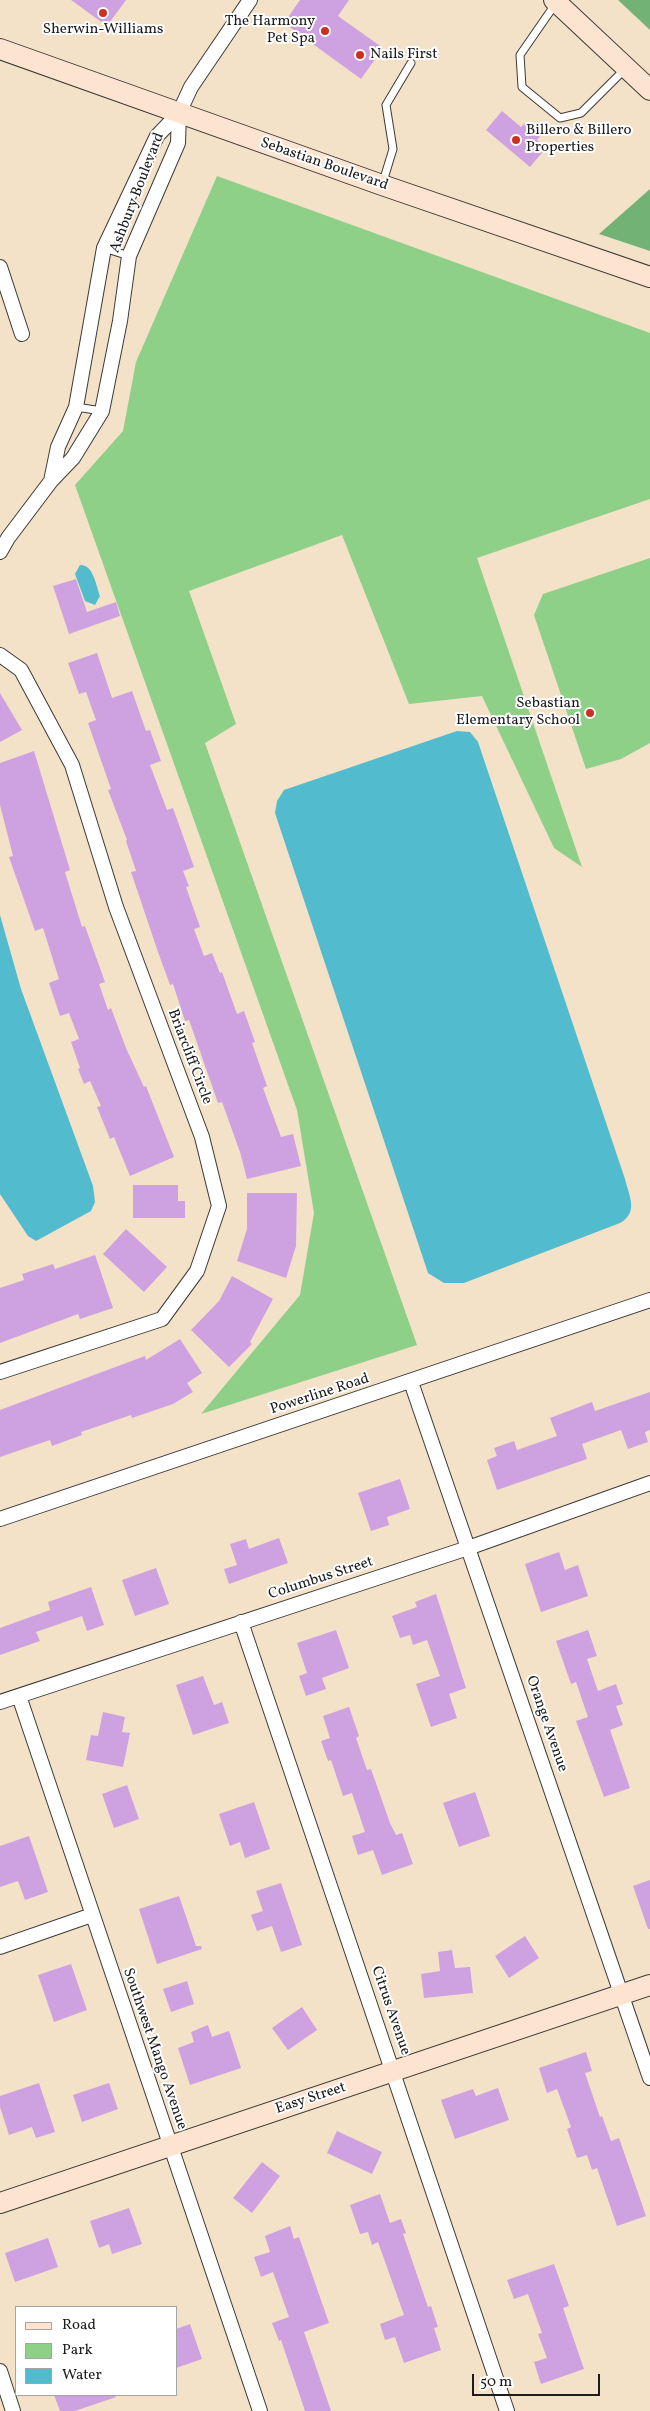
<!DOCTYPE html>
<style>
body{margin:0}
#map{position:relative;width:650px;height:2411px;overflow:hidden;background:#f3e2c8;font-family:Vollkorn,serif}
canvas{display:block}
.legend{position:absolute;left:15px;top:2306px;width:162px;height:90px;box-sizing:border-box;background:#fff;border:1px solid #a4a4a4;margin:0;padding:6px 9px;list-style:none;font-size:15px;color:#1c1c1c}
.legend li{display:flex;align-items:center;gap:10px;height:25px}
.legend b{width:25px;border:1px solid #a4a4a4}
.scale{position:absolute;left:472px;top:2374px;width:128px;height:22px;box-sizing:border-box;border:2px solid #1c1c1c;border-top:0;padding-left:6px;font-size:15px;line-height:18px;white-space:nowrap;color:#1c1c1c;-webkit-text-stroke:4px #fff;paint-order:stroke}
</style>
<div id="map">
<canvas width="650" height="2411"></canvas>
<ul class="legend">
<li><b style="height:6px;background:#fde4d1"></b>Road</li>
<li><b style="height:14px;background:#8ed088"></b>Park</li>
<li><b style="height:14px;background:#52bbce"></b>Water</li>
</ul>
<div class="scale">50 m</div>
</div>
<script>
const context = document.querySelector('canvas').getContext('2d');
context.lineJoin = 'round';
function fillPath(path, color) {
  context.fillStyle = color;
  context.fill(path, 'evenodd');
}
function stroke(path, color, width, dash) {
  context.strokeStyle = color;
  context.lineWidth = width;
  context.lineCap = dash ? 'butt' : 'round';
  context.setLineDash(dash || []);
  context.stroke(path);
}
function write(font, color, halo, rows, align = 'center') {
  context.font = font + ' Vollkorn,serif';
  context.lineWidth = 4;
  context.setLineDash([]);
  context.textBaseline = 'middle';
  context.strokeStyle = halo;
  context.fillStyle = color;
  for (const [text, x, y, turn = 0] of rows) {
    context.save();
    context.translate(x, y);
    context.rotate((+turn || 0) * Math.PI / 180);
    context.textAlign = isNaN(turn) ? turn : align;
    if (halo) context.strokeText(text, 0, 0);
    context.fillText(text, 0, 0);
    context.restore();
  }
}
const green = new Path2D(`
 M217,176L650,333V499L477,558L582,867L554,848L482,696L409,704L342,535L189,591L236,724L205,743L417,1345L201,1414L300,1295L314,1213L297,1110L75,485L123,431L136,362Z
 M650,558V743L621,759L586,769L534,615L543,594Z`);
const forest = new Path2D(`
 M618,0H650V30Z
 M650,189V251L599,234Z`);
const water = new Path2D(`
 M80,565C93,564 96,585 100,596L95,605L85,601L75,574Z
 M457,731L470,732L478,742L625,1179C629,1196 639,1212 620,1223L464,1283H444L428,1273L275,813L277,801L284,790Z
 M0,915L21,989L93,1186L95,1202L91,1211L36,1241L28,1236L0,1194Z`);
const building = new Path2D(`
 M71,0H126L107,26Z
 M300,0H349L338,16L383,48L361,79L284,23Z
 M502,111L521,127L525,123L540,136L537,140L546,148L530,167L486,130Z
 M76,579L87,612L116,602L120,616L69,634L53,586Z
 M97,653L112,698L132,691L146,731L150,730L161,761L150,765L167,810L173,808L194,867L183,871L189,886L186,887L200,927L194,929L204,956L212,953L220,973L222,972L237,1014L244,1011L255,1042L252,1043L267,1086L263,1088L281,1137L293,1134L301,1166L247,1179L240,1152L222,1102L218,1103L189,1020L185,1021L173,984L170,985L158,952L131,872L136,871L126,841L127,840L108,790L111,789L88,723L96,720L86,692L79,694L68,663Z
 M0,693L22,730L0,742Z
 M34,751L70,870L65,872L82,927L85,926L105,982L99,984L108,1010L111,1008L126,1048L144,1087L146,1086L174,1157L130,1176L114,1137L110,1139L97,1107L101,1106L90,1081L84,1084L78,1069L80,1068L71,1042L79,1039L69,1013L60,1016L49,983L59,979L43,928L35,931L9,857L13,856L0,805V763Z
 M133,1185H178V1201H185V1218H133Z
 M247,1193H297L296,1246L286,1278L237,1261L247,1229Z
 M126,1229L167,1267L144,1292L103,1254Z
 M95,1255L113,1308L80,1319L78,1314L0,1343V1288L24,1280L22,1274L53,1264L55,1269Z
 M232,1276L273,1299L250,1342L252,1344L229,1367L191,1330L219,1301Z
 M180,1339L202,1373L187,1383L193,1392L173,1404L132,1418L131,1415L81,1432L82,1435L52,1446L50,1440L0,1457V1410L145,1356L146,1360Z
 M650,1392V1430L645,1432L648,1442L628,1449L621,1430L582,1444L587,1459L497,1490L487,1460L497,1456L494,1448L514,1441L517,1450L557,1436L550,1418L592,1402L595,1411Z
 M400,1479L410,1509L387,1517L389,1525L371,1531L358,1493Z
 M279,1538L288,1563L229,1584L224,1569L237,1565L230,1544L246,1539L249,1549Z
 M559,1552L565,1570L578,1565L588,1596L541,1612L525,1564Z
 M156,1568L169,1604L135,1616L122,1580Z
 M91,1587L104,1625L87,1631L82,1616L36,1632L40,1641L0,1655V1628L50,1610L48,1602Z
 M436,1594L466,1688L449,1694L457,1718L431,1727L416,1684L440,1676L427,1640L413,1645L410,1635L400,1638L392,1616L417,1607L415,1602Z
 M336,1630L349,1668L322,1678L326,1689L306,1696L299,1676L307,1673L297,1643Z
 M588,1630L597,1656L587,1659L598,1691L616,1684L623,1704L616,1706L623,1725L610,1730L630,1788L604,1797L576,1721L588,1717L576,1682L571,1684L556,1641Z
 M203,1676L214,1705L222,1702L229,1723L193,1735L176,1685Z
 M349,1707L359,1736L356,1738L367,1770L371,1769L390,1823L396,1835L402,1833L413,1864L382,1875L373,1850L358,1855L352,1836L365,1832L352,1793L343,1796L331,1760L328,1761L321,1741L330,1738L323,1716Z
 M103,1712L125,1717L122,1732L130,1733L123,1767L86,1760L91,1735L98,1736Z
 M127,1785L139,1819L114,1828L102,1794Z
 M475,1792L490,1836L459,1847L443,1803Z
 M254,1802L270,1849L245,1858L240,1842L230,1846L219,1814Z
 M29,1836L48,1892L25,1900L18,1881L0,1887V1846Z
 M650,1880V1929H648L633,1886Z
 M281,1883L302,1945L281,1952L272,1926L257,1931L251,1915L263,1911L256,1891Z
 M179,1896L196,1946H201L202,1949L157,1964L139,1909Z
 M525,1936L539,1958L509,1978L495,1956Z
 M452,1950L455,1968L470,1967L473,1993L424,1998L421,1974L440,1971L438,1952Z
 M71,1964L87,2010L54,2022L38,1975Z
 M187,1981L194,2004L171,2012L163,1989Z
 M302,2007L317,2030L288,2050L272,2028Z
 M208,2025L212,2037L229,2031L241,2068L190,2085L178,2048L194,2042L191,2032Z
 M586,2052L592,2071L585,2073L600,2117L602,2116L611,2141L619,2138L646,2216L617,2226L597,2168L592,2170L587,2155L577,2158L567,2129L571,2127L557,2089L547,2093L539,2068Z
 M39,2083L55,2132L36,2138L32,2127L9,2135L0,2107V2096Z
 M109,2083L118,2109L82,2122L73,2095Z
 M498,2088L509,2120L455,2139L441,2100L473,2089L476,2096Z
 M337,2131L382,2152L372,2174L327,2153Z
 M262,2162L280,2176L252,2213L233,2198Z
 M380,2194L390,2223L401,2219L406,2233L403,2234L428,2307L431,2306L438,2327L434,2328L441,2350L404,2363L395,2337L385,2340L380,2324L404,2315L378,2242L372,2245L368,2232L360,2234L350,2205Z
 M129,2208L142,2244L112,2254L109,2244L99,2248L90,2221Z
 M290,2226L294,2239L299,2237L329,2323L304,2332L331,2411H305L281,2340L279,2341L272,2323L289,2317L273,2272L261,2277L254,2257L270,2252L265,2236Z
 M48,2238L58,2267L15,2282L5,2253Z
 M554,2264L569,2306L563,2308L584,2369L541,2384L534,2362L547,2358L538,2334L542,2333L528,2294L514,2299L507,2280Z
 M190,2324L202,2359L176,2368V2329Z
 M54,2395H115L116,2397L75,2411H60Z`);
const lane = new Path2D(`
 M556,3L520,55L522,87L560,118L581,113L624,70
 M382,185L393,149L386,105L411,63
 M104,248L129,256
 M76,407L102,411`);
const street = new Path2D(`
 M0,267L22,334
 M51,481L58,447L76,407L104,248L157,136L179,113L191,87L250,0
 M0,552L8,538L51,481L73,458L102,411L120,321L129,256L178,143L179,113
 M0,655L21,670L72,765L116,907L202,1137L219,1206L197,1271L162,1319L0,1372
 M411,1382L650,2078
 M0,1519L650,1300
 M241,1622L507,2411
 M19,1696L260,2411
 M0,1702L468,1548L650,1483
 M0,1947L92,1915
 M0,2371L13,2411`);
const secondary = new Path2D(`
 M554,0L650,90
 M0,49L382,185L650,277
 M0,2203L650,1985`);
const markers = [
 [103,13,5,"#c8321e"],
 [325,31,5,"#c8321e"],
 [360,55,5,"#c8321e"],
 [516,140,5,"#c8321e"],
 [590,713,5,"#c8321e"]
];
const poiNames = [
 ["The Harmony",315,22],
 ["Pet Spa",315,39],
 ["Sherwin-Williams",103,30,"center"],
 ["Nails First",370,55,"left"],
 ["Billero & Billero",526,131,"left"],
 ["Properties",526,148,"left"],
 ["Sebastian",580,704],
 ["Elementary School",580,721]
];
const streetNames = [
 ["Sebastian Boulevard",324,165,19],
 ["Ashbury Boulevard",138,193,-69],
 ["Briarcliff Circle",189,1057,69],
 ["Powerline Road",320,1395,-18],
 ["Columbus Street",321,1579,-18],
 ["Orange Avenue",546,1724,71],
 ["Citrus Avenue",390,2011,71],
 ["Southwest Mango Avenue",154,2049,71],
 ["Easy Street",311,2099,-18]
];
fillPath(green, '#8ed088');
fillPath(forest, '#72b274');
fillPath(water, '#52bbce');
fillPath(building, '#cea2e0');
stroke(lane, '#3c3a36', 9);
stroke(street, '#3c3a36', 16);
stroke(secondary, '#3c3a36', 22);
stroke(lane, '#fff', 7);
stroke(street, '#fff', 14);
stroke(secondary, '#fde4d1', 20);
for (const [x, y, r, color] of markers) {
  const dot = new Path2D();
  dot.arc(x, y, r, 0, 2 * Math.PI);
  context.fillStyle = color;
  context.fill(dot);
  stroke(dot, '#fff', 2);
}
write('15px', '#1c1c1c', '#fff', poiNames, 'right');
write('15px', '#1c1c1c', '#fff', streetNames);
</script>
